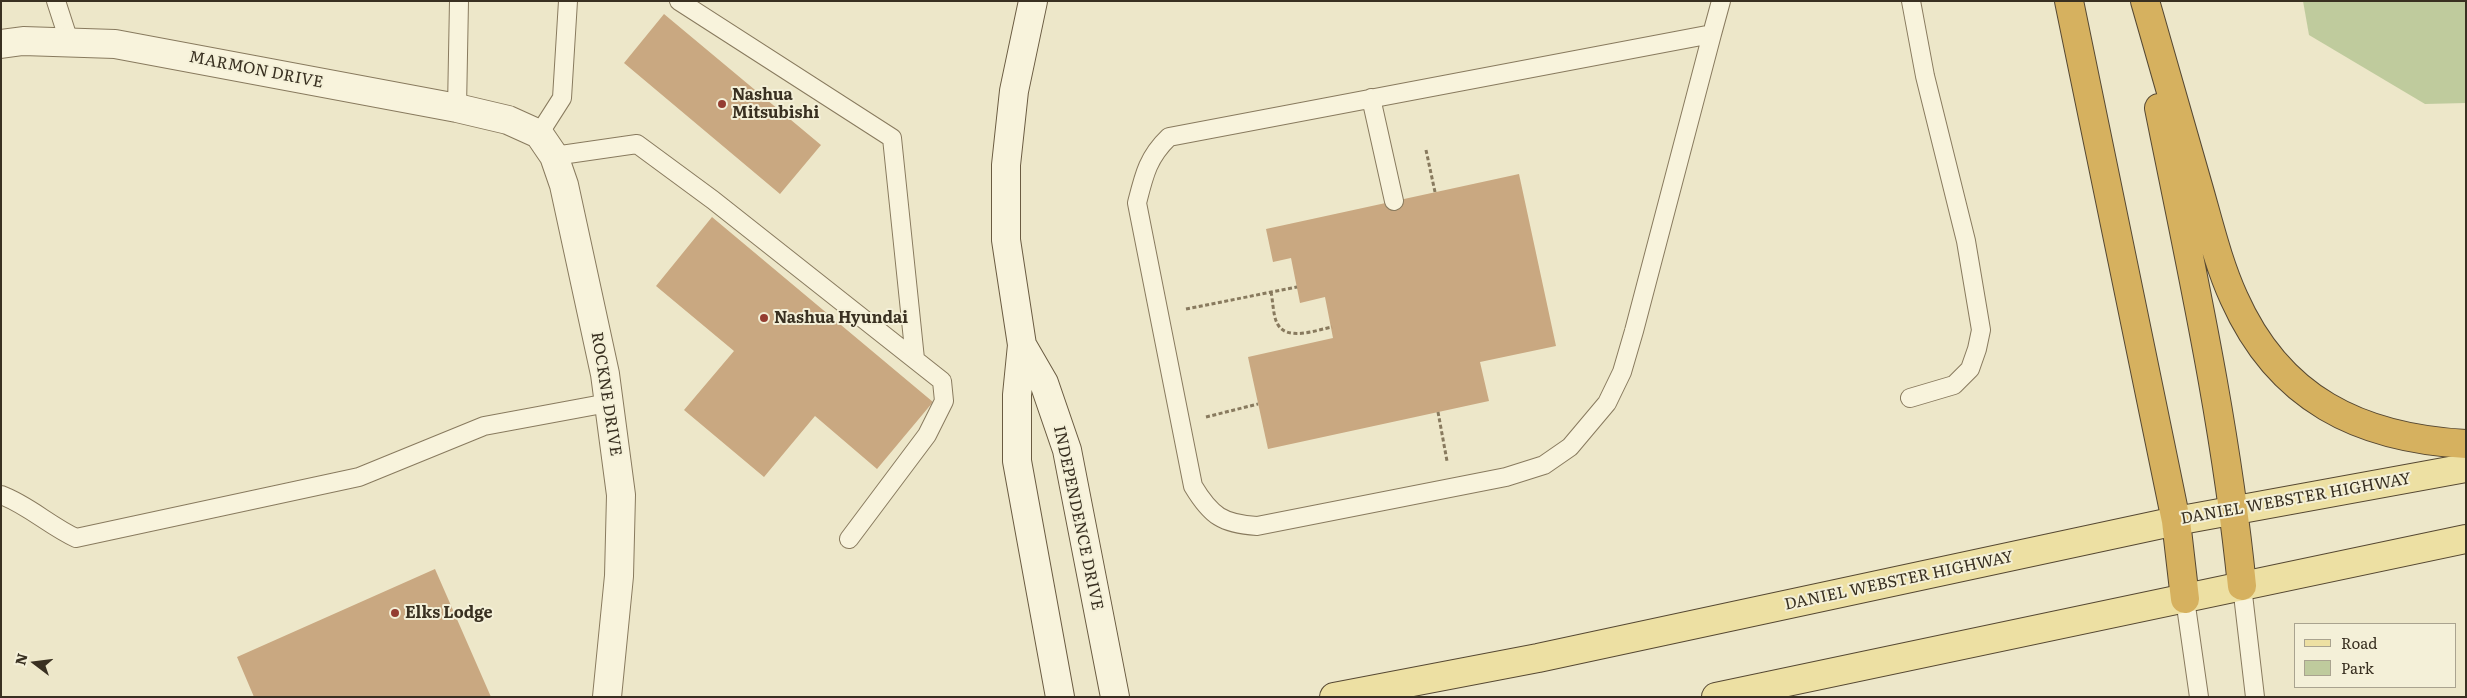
<!DOCTYPE html>
<style>
body{margin:0}
#map{position:relative;width:2467px;height:698px;overflow:hidden;background:#ede7c9;font-family:Literata,serif}
canvas{display:block}
.frame{position:absolute;inset:0;border:2px solid #393021;pointer-events:none}
.legend{position:absolute;left:2294px;top:623px;width:162px;height:65px;box-sizing:border-box;background:#f4f0d8;border:1px solid #a9a38f;margin:0;padding:6px 9px;list-style:none;font-size:15px;color:#393021}
.legend li{display:flex;align-items:center;gap:10px;height:25px}
.legend b{width:25px;border:1px solid #a9a38f}
.north{position:absolute;left:10px;top:638px;width:50px;height:50px;-webkit-text-stroke:4px #f4f0d8;paint-order:stroke;rotate:285deg;font-size:14px;font-weight:700;line-height:20px;text-align:center;color:#393021}
.north::after{content:'';display:block;margin:auto;width:18px;height:22px;background:#393021;clip-path:polygon(50% 0,100% 100%,50% 72%,0 100%)}
</style>
<div id="map">
<canvas width="2467" height="698"></canvas>
<div class="frame"></div>
<ul class="legend">
<li><b style="height:6px;background:#ede0a3"></b>Road</li>
<li><b style="height:14px;background:#bfcb9d"></b>Park</li>
</ul>
<div class="north">N</div>
</div>
<script>
const context = document.querySelector('canvas').getContext('2d');
context.lineJoin = 'round';
function fillPath(path, color) {
  context.fillStyle = color;
  context.fill(path, 'evenodd');
}
function stroke(path, color, width, dash) {
  context.strokeStyle = color;
  context.lineWidth = width;
  context.lineCap = dash ? 'butt' : 'round';
  context.setLineDash(dash || []);
  context.stroke(path);
}
function write(font, color, halo, rows, align = 'center') {
  context.font = font + ' Literata,serif';
  context.lineWidth = 4;
  context.setLineDash([]);
  context.textBaseline = 'middle';
  context.strokeStyle = halo;
  context.fillStyle = color;
  for (const [text, x, y, turn = 0] of rows) {
    context.save();
    context.translate(x, y);
    context.rotate((+turn || 0) * Math.PI / 180);
    context.textAlign = isNaN(turn) ? turn : align;
    if (halo) context.strokeText(text, 0, 0);
    context.fillText(text, 0, 0);
    context.restore();
  }
}
const green = new Path2D(`
 M2303,1H2466V103L2425,104L2309,35Z`);
const building = new Path2D(`
 M664,14L821,145L780,194L624,63Z
 M1519,174L1556,346L1480,362L1489,401L1268,449L1248,357L1333,338L1325,297L1300,303L1291,258L1273,262L1266,229Z
 M712,217L933,402L877,469L815,416L764,477L684,410L734,351L656,286Z
 M435,569L491,697H254L237,657Z`);
const path = new Path2D(`
 M1426,150L1435,192
 M1271,292C1273,301 1273,315 1277,323C1286,342 1316,330 1332,327
 M1186,309L1297,287
 M1438,412L1447,461
 M1206,417L1258,404`);
const lane = new Path2D(`
 M56,1L69,41
 M679,1L892,138L915,359
 M1712,34L1634,331L1622,372L1607,403L1570,447L1544,465L1506,477L1257,526C1223,524 1211,516 1193,486L1137,203C1144,175 1148,157 1169,137L1712,34L1721,1
 M1371,98L1394,201
 M457,108L459,1
 M539,134L562,98L568,1
 M554,156L637,144L713,200L942,381L944,401L927,435L849,539
 M1910,398L1954,385L1970,369L1977,349L1981,330L1966,241L1925,76L1911,1
 M1,495C28,505 50,526 76,538L359,477L484,426L608,403
 M2242,586L2255,697
 M2185,599L2199,697`);
const street = new Path2D(`
 M1,44L23,41L115,44L457,108L508,120L539,134L554,156L564,185L605,374L621,495L619,576L607,697`);
const secondary = new Path2D(`
 M1033,1L1014,91L1006,165V240L1022,345L1017,395V461L1060,697
 M1022,345L1044,383L1067,450L1115,697`);
const primary = new Path2D(`
 M1334,697L1538,658L2176,521L2466,468
 M1716,697L2466,539`);
const highway = new Path2D(`
 M2069,1L2176,521L2185,599
 M2145,1C2163,63 2181,125 2198,186C2209,224 2218,263 2234,298C2279,399 2359,438 2466,444
 M2159,108C2191,267 2226,425 2242,586`);
const markers = [
 [722,104,5,"#943d31"],
 [764,318,5,"#943d31"],
 [395,613,5,"#943d31"]
];
const streetNames = [
 ["MARMON DRIVE",256,70,11],
 ["ROCKNE DRIVE",606,394,81],
 ["DANIEL WEBSTER HIGHWAY",2296,499,-10],
 ["INDEPENDENCE DRIVE",1078,518,78],
 ["DANIEL WEBSTER HIGHWAY",1899,581,-12]
];
const poiNames = [
 ["Nashua",732,95],
 ["Mitsubishi",732,113],
 ["Nashua Hyundai",774,318],
 ["Elks Lodge",405,613]
];
fillPath(green, '#bfcb9d');
fillPath(building, '#c9a881');
stroke(lane, '#887a5e', 20);
stroke(street, '#887a5e', 30);
stroke(secondary, '#6a5b41', 30);
stroke(primary, '#564832', 30);
stroke(highway, '#564832', 30);
stroke(path, '#887a5e', 3, [4, 2.5]);
stroke(lane, '#f8f3dc', 18);
stroke(street, '#f8f3dc', 28);
stroke(secondary, '#f8f3dc', 28);
stroke(primary, '#ede0a3', 28);
stroke(highway, '#d6b15f', 28);
for (const [x, y, r, color] of markers) {
  const dot = new Path2D();
  dot.arc(x, y, r, 0, 2 * Math.PI);
  context.fillStyle = color;
  context.fill(dot);
  stroke(dot, '#f4f0d8', 2);
}
write('16px', '#393021', '#f4f0d8', streetNames);
write('bold 16px', '#393021', '#f4f0d8', poiNames, 'left');
</script>
